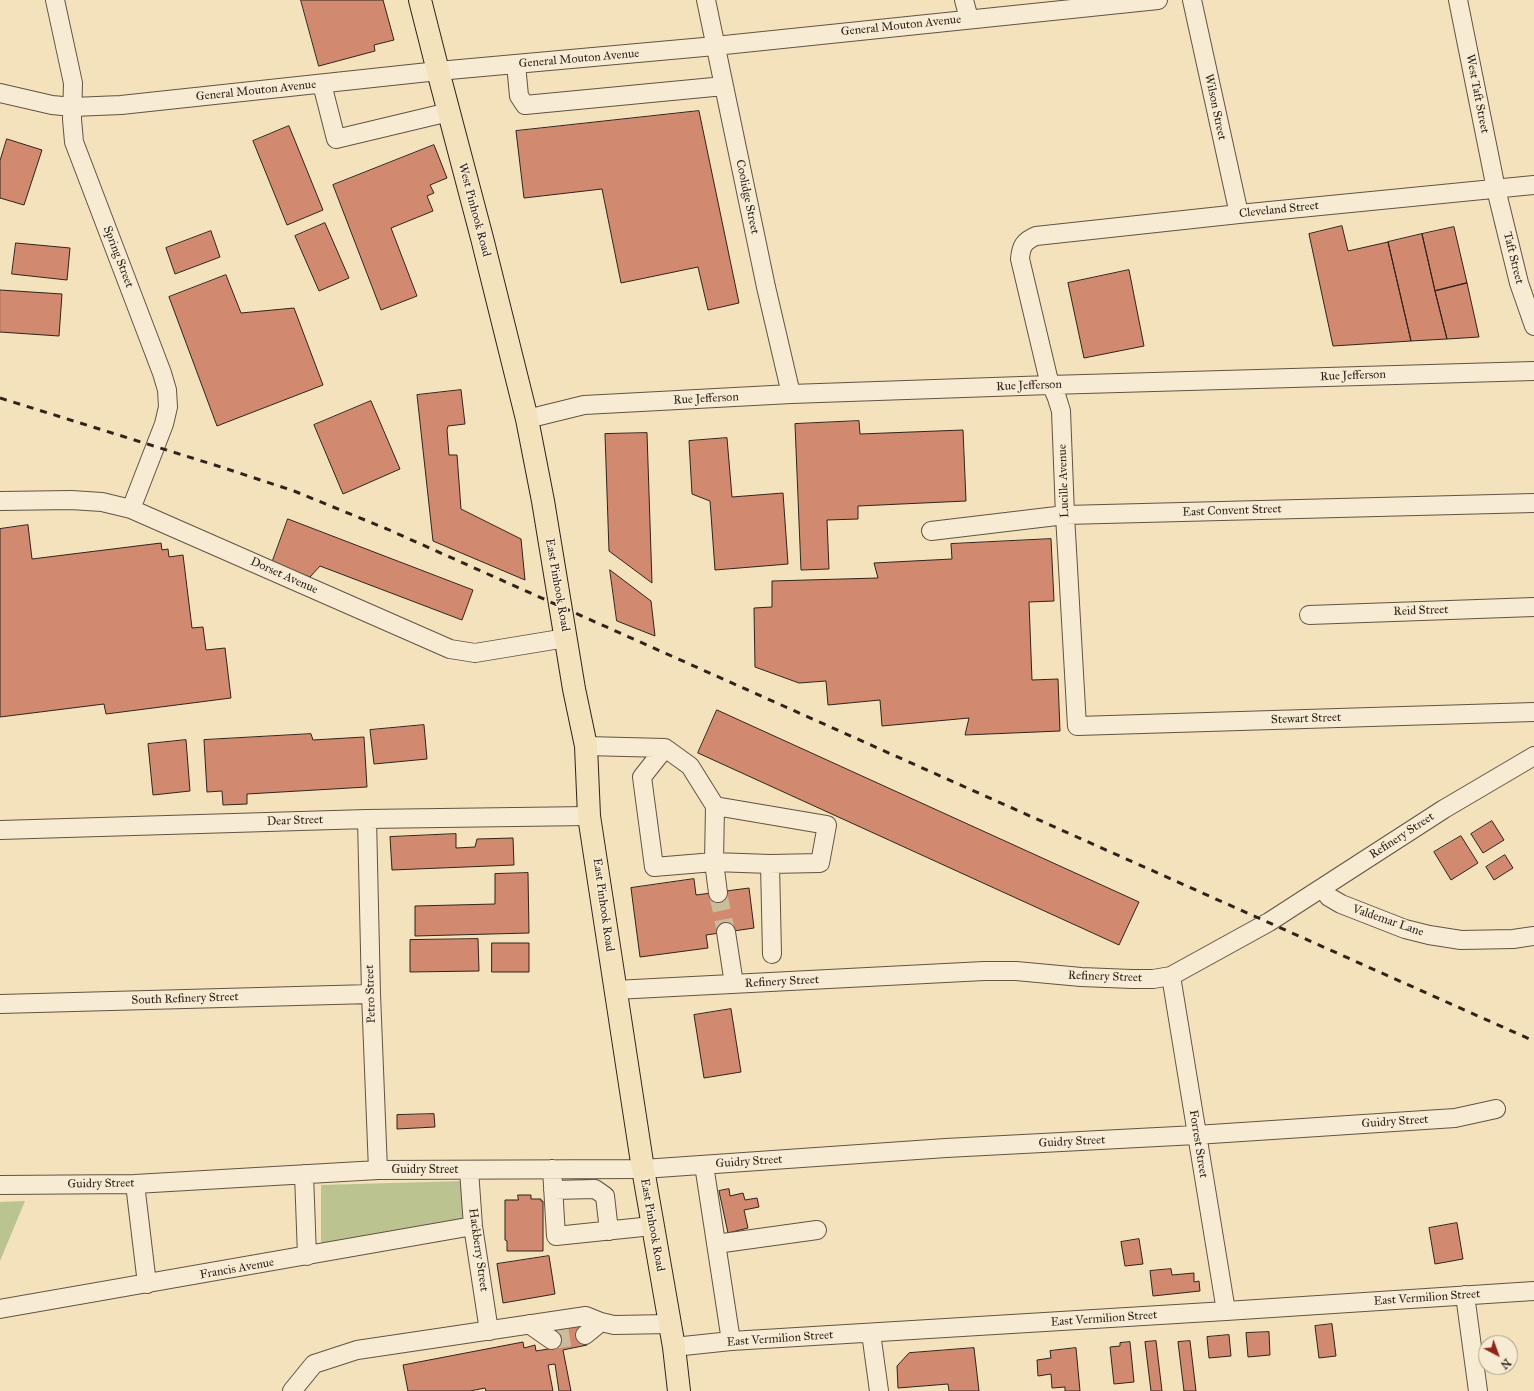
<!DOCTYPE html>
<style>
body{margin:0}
#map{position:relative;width:1534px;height:1391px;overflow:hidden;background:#f3e2bc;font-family:"IM FELL Great Primer",serif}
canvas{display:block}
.north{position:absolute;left:1478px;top:1335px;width:40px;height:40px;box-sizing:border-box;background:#f7ecd3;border:1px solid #a89c8a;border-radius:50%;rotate:139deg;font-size:11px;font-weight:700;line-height:16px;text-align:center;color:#31231c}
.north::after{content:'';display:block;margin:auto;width:14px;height:18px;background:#8f2418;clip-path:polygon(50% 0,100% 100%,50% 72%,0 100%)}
</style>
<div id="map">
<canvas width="1534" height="1391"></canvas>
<div class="north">N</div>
</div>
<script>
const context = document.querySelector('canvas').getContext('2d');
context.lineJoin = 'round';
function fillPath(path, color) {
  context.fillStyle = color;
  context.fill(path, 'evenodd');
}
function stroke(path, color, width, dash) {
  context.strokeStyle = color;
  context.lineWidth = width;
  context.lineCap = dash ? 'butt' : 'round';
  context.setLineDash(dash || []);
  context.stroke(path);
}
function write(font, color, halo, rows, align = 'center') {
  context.font = font + ' "IM FELL Great Primer",serif';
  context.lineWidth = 3;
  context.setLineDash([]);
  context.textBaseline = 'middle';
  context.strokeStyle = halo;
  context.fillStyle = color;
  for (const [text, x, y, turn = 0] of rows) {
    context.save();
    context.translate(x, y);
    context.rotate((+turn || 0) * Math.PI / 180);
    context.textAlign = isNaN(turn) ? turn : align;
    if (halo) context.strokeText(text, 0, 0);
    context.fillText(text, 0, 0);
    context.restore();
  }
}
const green = new Path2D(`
 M462,1181L466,1221L321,1244V1185Z
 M25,1201L0,1261V1202Z`);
const building = new Path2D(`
 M301,0H383L394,40L374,45L375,51L319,66Z
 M699,111L739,303L708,310L698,267L621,283L602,189L524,198L516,131Z
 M289,126L323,210L287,225L253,141Z
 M7,139L42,150L24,205L0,198V161Z
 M434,145L447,178L430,185L434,193L427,196L433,211L391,228L417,296L381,310L333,185Z
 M325,223L349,278L319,291L295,236Z
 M1342,226L1348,251L1388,242L1411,341L1333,346L1309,234Z
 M1454,227L1467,283L1435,291L1422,234Z
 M211,231L220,257L175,274L166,248Z
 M1422,234L1435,291L1447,339L1411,341L1388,242Z
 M16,243L70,248L67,280L12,274Z
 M1129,270L1144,346L1084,358L1068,283Z
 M226,275L241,313L294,308L323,385L217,426L169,297Z
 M1467,283L1479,337L1447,339L1435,291Z
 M0,290L62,294L59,336L0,332Z
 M461,390L465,424L448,426L447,430L449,455H457L461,509L521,539L525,580L433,541L417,395Z
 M371,401L400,469L343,494L314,425Z
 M859,421L860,434L963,430L966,501L858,506V519L827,520L829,569L801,570L795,424Z
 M647,433L652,583L609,551L605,434Z
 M727,438L732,497L783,493L788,564L715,570L710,501L692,494L689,441Z
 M288,519L473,590L462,620L320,566L310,577L272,563Z
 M28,525L32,559L161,543L162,550L168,549L169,557L183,555L192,628L203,627L206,650L225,648L231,698L106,714L104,704L0,717V529Z
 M1051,539L1054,601L1029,602L1032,680L1058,679L1060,731L965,735L969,718L882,726L880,700L828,705L826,681L799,683L755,667L754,608L772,607V581L878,578L874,563L952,559L951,544Z
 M610,570L651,601L655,636L617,621Z
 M717,710L1139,902L1119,945L698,753Z
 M424,725L427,759L374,764L370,730Z
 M311,734L313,740L364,737L367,787L247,794V804L223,805L222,791L207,792L204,740Z
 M186,740L190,791L153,795L148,744Z
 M1492,821L1504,840L1483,853L1471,834Z
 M456,834V848L475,847L477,839L513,838L514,865L392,870L390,837Z
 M1461,836L1478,863L1451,880L1434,852Z
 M1505,855L1513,868L1494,880L1486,867Z
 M528,873L529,933L415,936V906L495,904V874Z
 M694,879L696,895L749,888L754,928L706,935L708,948L640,957L631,888Z
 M478,939L479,971L410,972V940Z
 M492,943H529V972H492Z
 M731,1009L741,1072L704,1078L694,1015Z
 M434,1114L435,1127L397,1129V1115Z
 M729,1189L730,1196L743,1193L745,1200L757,1198L759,1207L744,1210L748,1228L728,1233L719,1191Z
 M518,1195H531V1199H541V1201H543V1251H507V1241L505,1240V1200H518Z
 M1457,1223L1463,1259L1435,1264L1429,1228Z
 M1139,1239L1143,1264L1125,1266L1121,1242Z
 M549,1256L555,1294L503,1303L497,1264Z
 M1171,1269L1172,1275L1194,1273V1282L1199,1281L1200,1291L1153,1296L1150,1271Z
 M1332,1324L1336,1356L1319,1358L1315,1326Z
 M584,1325L587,1345L563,1350L571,1391H559L555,1364L548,1365L553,1391H486L485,1388L470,1391H408L403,1365L523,1342L524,1348L535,1345L536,1351L554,1348L551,1331Z
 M1269,1332L1270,1355L1248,1357L1246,1333Z
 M1229,1335L1231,1356L1209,1358L1207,1337Z
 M1156,1341L1162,1391H1151L1145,1342Z
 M1190,1341L1196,1391H1184L1178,1342Z
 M1130,1342L1134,1382L1114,1384L1110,1347L1120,1346V1343Z
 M974,1348L979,1391H949L948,1384L898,1388L897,1366L909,1353Z
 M1076,1348L1080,1391H1065V1387L1052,1388L1051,1374L1038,1376L1037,1360L1051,1358L1050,1351Z`);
const minorTunnel = new Path2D(`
 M718,893L726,932
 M552,1340L585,1335`);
const minor = new Path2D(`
 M55,0L73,83L72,119L74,142L162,373L167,390L168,407L164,424L131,509
 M706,0L766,287L791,394
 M964,0L969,19
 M1192,0L1239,214
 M1458,0L1496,189L1519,283L1534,326
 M516,64L519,96L525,105L724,86
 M322,84L336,139L449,112
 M0,93L52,105L73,107L121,105L438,71L715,46L1158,0
 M1534,185L1239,214L1036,236C1024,241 1021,246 1020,259L1048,377L1057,398L1061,411L1065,515L1077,726L1534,712
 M527,419L584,405L791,394L1050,385L1534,371
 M0,501L71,500L102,502L131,509L450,649L475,653L566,638
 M931,531L1065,515L1534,503
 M1309,615L1534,607
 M586,746L665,748
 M715,806L827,825L820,863L770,864L714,862L715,806L690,766L665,748L642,777L654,867L714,862L718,893
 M367,819L371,994L378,1170
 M0,830L367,819L589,816
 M770,864L772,954
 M1322,888L1329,897L1341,904L1405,929L1429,935L1461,940L1513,939L1534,936
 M726,932L734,984
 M1171,976L1226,1311
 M615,990L984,971H1016L1081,977L1132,979H1153L1171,976L1269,922L1444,809L1534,756
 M0,1004L371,994
 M704,1165L731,1341
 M552,1169L556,1236L652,1226
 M469,1170L473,1226L489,1331
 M304,1174L307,1256
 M135,1184L147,1284
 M0,1185L135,1184L378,1170L643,1169L946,1148L1196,1135L1455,1118L1496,1109
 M553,1190L595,1189L605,1196L609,1231
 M716,1244L817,1230
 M1465,1295L1478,1391
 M0,1309L473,1226
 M529,1324L552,1340
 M871,1333L879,1391
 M585,1335L601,1322
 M674,1347L731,1341L1226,1311L1534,1291
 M292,1391L314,1364L357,1350L586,1316L601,1322L614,1325L670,1324`);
const major = new Path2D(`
 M420,0L438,71L482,238L527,419L543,501L574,689L586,746L589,816L643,1169L674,1347L679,1391`);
const rail = new Path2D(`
 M0,398L221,467L294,491L387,529L1534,1041`);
const streetNames = [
 ["General Mouton Avenue",901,26,-6],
 ["General Mouton Avenue",579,59,-5],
 ["General Mouton Avenue",256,91,-6],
 ["West Taft Street",1477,94,79],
 ["Wilson Street",1215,107,78],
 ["Coolidge Street",747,197,78],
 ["West Pinhook Road",474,210,75],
 ["Cleveland Street",1279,210,-6],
 ["Spring Street",118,257,69],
 ["Taft Street",1513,258,76],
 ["Rue Jefferson",1353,376,-2],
 ["Rue Jefferson",1029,386,-2],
 ["Rue Jefferson",706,399,-3],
 ["Lucille Avenue",1064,481,-92],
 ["East Convent Street",1232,511,-2],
 ["Dorset Avenue",284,576,24],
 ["East Pinhook Road",557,585,80],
 ["Reid Street",1421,611,-2],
 ["Stewart Street",1306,719,-2],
 ["Dear Street",295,821,-2],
 ["Refinery Street",1402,836,-33],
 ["East Pinhook Road",603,905,82],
 ["Valdemar Lane",1388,921,19],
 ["Refinery Street",1105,977,2],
 ["Refinery Street",782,982,-3],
 ["Petro Street",371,994,-92],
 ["South Refinery Street",185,999,-2],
 ["Guidry Street",1395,1122,-4],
 ["Guidry Street",1072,1142,-3],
 ["Forrest Street",1198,1144,81],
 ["Guidry Street",749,1162,-4],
 ["Guidry Street",425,1170],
 ["Guidry Street",101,1184,-1],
 ["East Pinhook Road",652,1225,80],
 ["Hackberry Street",478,1250,82],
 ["Francis Avenue",237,1269,-10],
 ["East Vermilion Street",1427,1298,-4],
 ["East Vermilion Street",1104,1319,-4],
 ["East Vermilion Street",780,1339,-4]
];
fillPath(green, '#bbc391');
fillPath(building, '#d18a6f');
stroke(building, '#31231c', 1);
stroke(minorTunnel, '#ccbc9c', 18, [18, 9]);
stroke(minor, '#625344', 20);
stroke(major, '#31231c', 24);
stroke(minor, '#f7ecd3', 18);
stroke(major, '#f3e2bc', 22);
stroke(rail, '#31231c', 3, [7, 7]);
write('12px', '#31231c', '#f7ecd3', streetNames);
</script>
